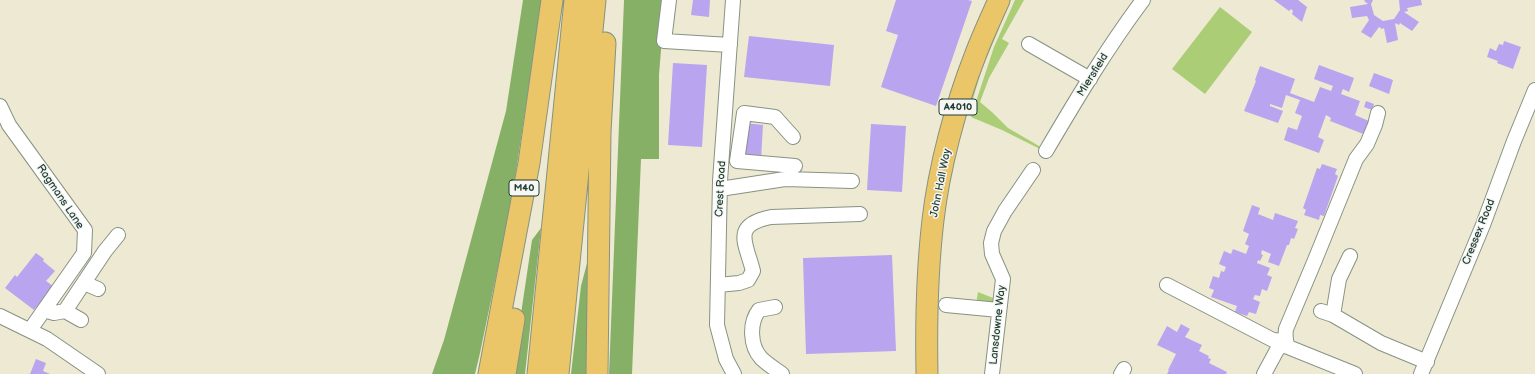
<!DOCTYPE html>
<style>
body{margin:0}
canvas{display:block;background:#eee9d2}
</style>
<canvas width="1535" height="374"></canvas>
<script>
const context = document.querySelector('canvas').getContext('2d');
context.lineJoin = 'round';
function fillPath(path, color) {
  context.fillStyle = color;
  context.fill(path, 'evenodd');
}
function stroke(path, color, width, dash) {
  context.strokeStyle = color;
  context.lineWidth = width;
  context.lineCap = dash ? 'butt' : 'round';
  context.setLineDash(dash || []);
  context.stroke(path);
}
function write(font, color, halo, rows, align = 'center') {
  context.font = font + ' "Balsamiq Sans",sans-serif';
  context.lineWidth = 3;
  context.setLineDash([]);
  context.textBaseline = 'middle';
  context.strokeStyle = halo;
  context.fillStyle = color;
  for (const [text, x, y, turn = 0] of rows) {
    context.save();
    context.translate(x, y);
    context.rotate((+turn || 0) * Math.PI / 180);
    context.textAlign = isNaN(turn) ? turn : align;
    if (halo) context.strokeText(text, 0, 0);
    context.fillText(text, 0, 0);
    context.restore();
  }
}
const green = new Path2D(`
 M1008,0H1011L982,69L968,115L966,114L980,68Z
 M1015,0H1024L1002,39L1009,43L989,78L980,102L993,113L1008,128L1039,146L1041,148L1040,149L1002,130L971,117L994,47Z
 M1220,7L1252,32L1205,94L1172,69Z
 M978,292L993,298L992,306L976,304Z`);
const forest = new Path2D(`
 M523,0H542L511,204L480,353L475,374H432L444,340L506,111Z
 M624,0H665L659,75V159H641L632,374H609Z
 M541,228L525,374H512L532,240Z
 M594,237L589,374H571L581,286Z`);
const building = new Path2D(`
 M693,0H710L709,17L691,15Z
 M896,0H968L972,1L936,106L881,87L898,35L886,31Z
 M1274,0H1298L1307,7L1302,22L1292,14L1293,11L1291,9L1289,11Z
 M1365,0H1373L1371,4L1374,15L1383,21L1394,19L1400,10L1399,0H1421L1422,5L1407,8L1408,11L1404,12L1419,22L1412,31L1400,23L1399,25L1395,23L1398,40L1387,43L1384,28L1382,29L1379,27L1371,38L1361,32L1369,20L1367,16L1352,18L1350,7L1368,4L1364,1Z
 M749,36L834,45L830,86L744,77Z
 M1504,41L1521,47L1513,69L1497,63L1498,61L1487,57L1490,48L1496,51L1499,44L1503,45Z
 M673,63L707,65L702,147L668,145Z
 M1319,65L1354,78L1349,92L1343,89L1341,94L1360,101L1355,115L1371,122L1366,135L1330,121L1331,118L1326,115L1318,137L1324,140L1319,153L1284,140L1288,127L1297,130L1302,116L1295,113L1300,100L1286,95L1282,108L1270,104V106L1283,111L1278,123L1244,111L1256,81L1255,80L1260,66L1295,79L1290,93L1314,102L1320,87L1331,91L1333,86L1314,79Z
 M1374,73L1393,80L1389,94L1369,86Z
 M1366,101L1374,104L1372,110L1364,107Z
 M745,123L763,125L761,160L742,159Z
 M871,124L906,126L902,192L867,190Z
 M1322,164L1337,169L1335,174L1338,176L1324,216L1320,215L1319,220L1304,215L1306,210L1303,208L1317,168L1320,169Z
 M1252,205L1260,208L1258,214L1273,220L1275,213L1298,221L1295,228L1298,229L1294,239L1291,238L1289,245H1287L1279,266L1268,262L1271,254L1262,250L1261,254L1263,255L1260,261L1258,260L1257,263L1270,268L1267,275L1272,277L1267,291L1262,289L1260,296L1255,295L1253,299L1260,302L1256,314L1249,312L1247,316L1235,312L1237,306L1211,297L1214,290L1209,288L1213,276L1219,278L1221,271L1224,272L1226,267L1219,264L1224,251L1231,254L1233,249L1246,254L1249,246L1245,244L1249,234L1243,231Z
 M36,253L44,259L43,261L55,271L46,281L53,286L34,310L5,288L15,275L17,277Z
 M892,255L896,351L806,354L803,258Z
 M1181,324L1190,329L1185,337L1202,345L1199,351L1209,356L1208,358L1211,359L1209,363L1227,372L1226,374H1167L1169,370H1168L1176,354L1157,345L1167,326L1177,332Z
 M36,359L46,363L43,371L50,374H30Z`);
const minor = new Path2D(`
 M669,0L664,41L730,45
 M733,0L720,181L717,325L726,359L734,374
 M1029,44L1090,79
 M0,106L9,125L85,230L84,253L30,330
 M793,137L775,117L744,113L737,161L795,166
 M1046,151C1076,100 1107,48 1143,0
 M720,189L785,179L852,181
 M1350,256L1339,279L1333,315L1381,343L1427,362
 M84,283L98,289
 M718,285L739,283L748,280L753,271C746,243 731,225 771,217L860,214
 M1167,285L1273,340L1285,341
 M946,305L999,310
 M775,307L759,310C749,323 750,346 761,358C767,364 775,369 782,374
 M44,310L54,313L65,311L81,320
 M65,311L105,251L118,235
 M1321,311L1333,315
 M0,316L47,339L98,374
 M992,374L1003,279L992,254L991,243L994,231L1005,211L1033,170
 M1121,374L1124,369
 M1264,374L1277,350L1285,341
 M1355,374L1288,347C1285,340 1285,336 1286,329L1315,260L1356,159L1367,144L1375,125L1378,113
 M1421,374L1483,225L1514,141L1535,90`);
const highway = new Path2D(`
 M489,374L529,163L552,0
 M505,374L514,319
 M538,374L575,0
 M558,374L595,0
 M597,374L600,132L605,43
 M927,374C926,322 927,271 933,220C939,168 956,104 975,56C982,37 991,18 999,0`);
const shields = [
 [958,107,38],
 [524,188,30]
];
const shieldNames = [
 ["A4010",958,107],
 ["M40",524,188]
];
const streetNames = [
 ["Miersfield",1093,75,-58],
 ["John Hall Way",941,183,-79],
 ["Crest Road",721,189,-87],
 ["Ragmans Lane",60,197,56],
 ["Cressex Road",1479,232,-68],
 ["Lansdowne Way",998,325,-84]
];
fillPath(green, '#aacd76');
fillPath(forest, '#87b067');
fillPath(building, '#b9a4ef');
stroke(minor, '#869383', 16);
stroke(highway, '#869383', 23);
stroke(minor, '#fff', 14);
stroke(highway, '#eac669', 21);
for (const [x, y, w] of shields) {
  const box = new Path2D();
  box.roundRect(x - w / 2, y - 8, w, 16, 3);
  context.fillStyle = '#f6f6f2';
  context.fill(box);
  stroke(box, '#1f3d34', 1);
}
write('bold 10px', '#1f3d34', null, shieldNames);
write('11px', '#1f3d34', '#f6f6f2', streetNames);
</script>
